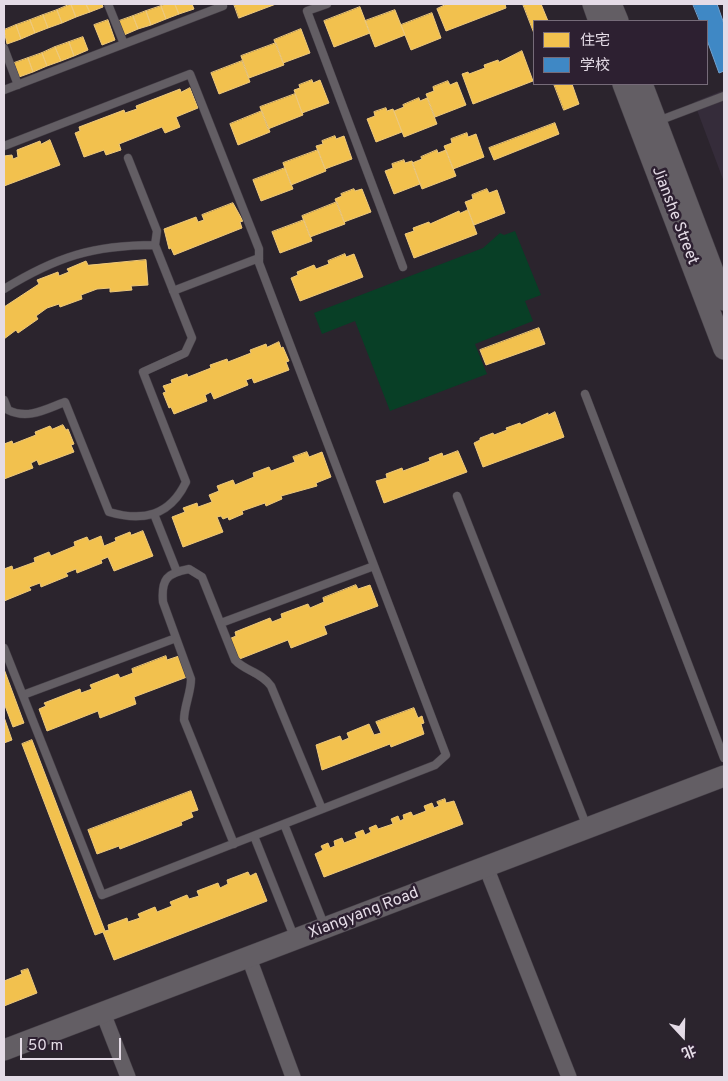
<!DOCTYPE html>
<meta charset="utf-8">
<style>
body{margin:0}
#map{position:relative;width:728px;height:1081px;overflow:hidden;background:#2b242d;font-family:Overpass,"Noto Sans SC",sans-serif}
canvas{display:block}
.frame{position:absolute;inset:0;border:5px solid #e4dbe6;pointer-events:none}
.legend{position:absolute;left:533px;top:20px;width:175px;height:65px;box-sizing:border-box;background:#2d2031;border:1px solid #766b79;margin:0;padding:6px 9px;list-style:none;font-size:15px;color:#e4dbe6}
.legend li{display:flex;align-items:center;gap:10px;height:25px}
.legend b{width:25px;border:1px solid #766b79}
.north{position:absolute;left:658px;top:1011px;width:50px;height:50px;-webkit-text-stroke:4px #2d2031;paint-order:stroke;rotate:159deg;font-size:14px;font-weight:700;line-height:20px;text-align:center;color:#e4dbe6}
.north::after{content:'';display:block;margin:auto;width:18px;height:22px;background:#e4dbe6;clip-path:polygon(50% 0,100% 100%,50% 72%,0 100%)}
.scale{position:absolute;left:20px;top:1038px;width:101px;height:22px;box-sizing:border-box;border:2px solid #e4dbe6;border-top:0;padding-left:6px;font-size:15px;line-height:18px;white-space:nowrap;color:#e4dbe6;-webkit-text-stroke:4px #2d2031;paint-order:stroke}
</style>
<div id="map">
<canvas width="728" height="1081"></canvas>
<div class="frame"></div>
<ul class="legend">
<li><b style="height:14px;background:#f2c14e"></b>住宅</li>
<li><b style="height:14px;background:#3f88c5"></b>学校</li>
</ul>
<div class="north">北</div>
<div class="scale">50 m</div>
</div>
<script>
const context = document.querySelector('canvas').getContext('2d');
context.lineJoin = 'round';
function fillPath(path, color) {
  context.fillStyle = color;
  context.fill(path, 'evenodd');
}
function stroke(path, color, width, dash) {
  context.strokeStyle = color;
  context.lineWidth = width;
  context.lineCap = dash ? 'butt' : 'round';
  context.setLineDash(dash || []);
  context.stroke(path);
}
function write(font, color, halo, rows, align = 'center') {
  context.font = font + ' Overpass,sans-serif';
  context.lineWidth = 5;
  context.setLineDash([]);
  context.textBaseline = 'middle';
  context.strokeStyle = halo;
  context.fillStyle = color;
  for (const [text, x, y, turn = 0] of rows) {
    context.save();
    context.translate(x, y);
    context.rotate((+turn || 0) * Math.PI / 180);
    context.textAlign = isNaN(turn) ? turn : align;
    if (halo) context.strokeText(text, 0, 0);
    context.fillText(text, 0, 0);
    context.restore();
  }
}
const commercial = new Path2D(`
 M724,90V182L694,102Z`);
const green = new Path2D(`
 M515,231L541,295L525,301L533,321L475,344L487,374L390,411L355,321L322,334L314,313L483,248L500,233L504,235Z`);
const homes = new Path2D(`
 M71,4L76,17L62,23L57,10Z
 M71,4H86L90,12L76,17Z
 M86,4H102L103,7L90,12Z
 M166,4H175L179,14L166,19L161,6Z
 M175,4H192L194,9L179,14Z
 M234,4H276L239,18Z
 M447,4H505L506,8L446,31L437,9Z
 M523,4H541L548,21H534V33Z
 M161,6L166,19L151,25L146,11Z
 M360,7L370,33L334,47L324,21Z
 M57,10L62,23L48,28L43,15Z
 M395,10L405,35L375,47L365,21Z
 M146,11L151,25L138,29L133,16Z
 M432,13L441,38L411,50L401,25Z
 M43,15L48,28L35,33L30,20Z
 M133,16L138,29L124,35L119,21Z
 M30,20L35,33L21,39L16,25Z
 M108,20L115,40L102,45L94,25Z
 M16,25L21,39L7,44L4,30Z
 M301,29L310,53L283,63L274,40Z
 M83,37L88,50L74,56L69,42Z
 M69,42L74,56L61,61L55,47Z
 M276,43L284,65L249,78L241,56Z
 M55,47L61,61L47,66L42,53Z
 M522,51L533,81L473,104L462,74L468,72L469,74L485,68L484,65L498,60L499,62Z
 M42,53L47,66L33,72L28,58Z
 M28,58L33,72L19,77L14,63Z
 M242,61L250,82L219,94L211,73Z
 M312,80L313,83L320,80L329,103L302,113L294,90L300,88L299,85Z
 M448,81L450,85L457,82L466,105L435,117L426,94L434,91L433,87Z
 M554,84H572L579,104L564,110Z
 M190,88L198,108L176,117L180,127L165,133L162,127L119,144L121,150L106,155L104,150L84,157L75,133L80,131L79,127L124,110L125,113L137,109L136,106L180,89L181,92Z
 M295,94L303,115L268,129L260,107Z
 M419,98L420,101L427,98L437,124L404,137L394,111L404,107L403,105Z
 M386,108L387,111L393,109L402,132L376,142L367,119L375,116L374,112Z
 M262,111L270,132L238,145L230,124Z
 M555,123L559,134L494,160L489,148Z
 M467,133L468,137L476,134L484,157L453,169L444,146L452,143L451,139Z
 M335,136L336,139L344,136L352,159L325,169L316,146L323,144L322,141Z
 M50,140L60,165L4,186V156L12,155L13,159L18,157L17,150L40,141L41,144Z
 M318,150L326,171L291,185L283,163Z
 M437,150L438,153L446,150L456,176L422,189L412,163L422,159L421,157Z
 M404,160L405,163L412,161L420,184L394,194L385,171L393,168L392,164Z
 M285,168L293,189L261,201L253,180Z
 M354,189L355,191L362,189L371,212L344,222L335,199L342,196L341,194Z
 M487,189L489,193L497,190L505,213L474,225L465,202L473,199L472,195Z
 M337,202L345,224L310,237L302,216Z
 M233,203L243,221L240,222L242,228L174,255L171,248L169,249L164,229L196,217L198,222L204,220L202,215Z
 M468,210L477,234L414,258L405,234L414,231L413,228L429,222L430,224L459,211L460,213Z
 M304,220L312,241L280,253L272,232Z
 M345,254L346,257L354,254L363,277L300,301L291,278L298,275L297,272L314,265L316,269L329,264L328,261Z
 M146,260L148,285L131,286L132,290L110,292V288L97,289L81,295L82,299L60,307L59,304L47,308L36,316L38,319L18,333L16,330L4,339V307L39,284L37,280L58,272L59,276L69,272L67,269L86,261L88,265Z
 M539,328L545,344L486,365L480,350Z
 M279,342L281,348L283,347L289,361L286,362L289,370L254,383L252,378L246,380L248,385L214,399L211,392L205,395L207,401L174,414L171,407L169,408L163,393L166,392L163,386L172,383L171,380L187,374L188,377L211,368L210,365L227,359L228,362L251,353L250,350L266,344L267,347Z
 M555,412L564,437L483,467L474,443L480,440V438L493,433L494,435L507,430L506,428L520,423L521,425L548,413V415Z
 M63,425L66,430L68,429L74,444L71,445L74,452L39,465L37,460L31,463L33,468L4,479V444L12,441L13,444L36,435L35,432L50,426L52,429Z
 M458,451L467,472L384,503L376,481L387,478L386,474L402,468L403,471L430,461L429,458L442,453L443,456Z
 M307,452L309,457L322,452L331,477L316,483L317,486L281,496L282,499L266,506L265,503L242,511L243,514L229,520L228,517L223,519L221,516L217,517L223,532L183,547L172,517L185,512L183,508L197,503L198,507L212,502L209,495L219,491L217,486L233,480L235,485L254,477L253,473L269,467L271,471L295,462L293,457Z
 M143,531L153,556L114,571L108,557L101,560L102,563L77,573L76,569L66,573L68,576L41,587L40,583L29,587L31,590L4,601V569L12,566L13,570L35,562L34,558L49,552L51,556L75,546L74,542L87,537L89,541L101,536L104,546L116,541L115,538L130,532L131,535Z
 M356,585L358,589L370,585L378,606L324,626L327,634L291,648L288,640L237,660L229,639L236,636L235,632L270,618L272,622L282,618L281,614L308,604L310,608L324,602L323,598Z
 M166,656L167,660L179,656L187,677L134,697L136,704L100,718L98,711L47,731L39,709L46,706L44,703L80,689L81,693L92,689L90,685L118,674L120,678L133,673L132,669Z
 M4,669L24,723L13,727L4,703Z
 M414,708L418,718L422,716L424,723L421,724L424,734L391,747L390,744L322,770L316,745L340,736L342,741L349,738L347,733L369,724L374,735L381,733L376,722Z
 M4,717L12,740L4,743Z
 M32,740L105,931L109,930L108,925L127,918L128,922L140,918L138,914L155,907L157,912L172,906L170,902L187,895L189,899L199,896L197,891L218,883L220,888L228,884L227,880L248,872L250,876L256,873L267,901L114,960L103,932L95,935L22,744Z
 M191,791L198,810L191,812L193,817L181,822L182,825L120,849L119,846L97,854L88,830Z
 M445,799L446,803L454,801L463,824L324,877L315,854L323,850L321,846L328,843L330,848L335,846L334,841L342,838L344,843L357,838L355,833L363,830L365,835L371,832L369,828L376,825L378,829L393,824L391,819L398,816L400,821L404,819L403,815L411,812L413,816L426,811L424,806L432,803L434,808L439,806L437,802Z
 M28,969L37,993L4,1006V981L22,974L21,971Z`);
const schools = new Path2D(`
 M693,4H717L724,24V71L719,73L707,40V21H700Z`);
const lane = new Path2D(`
 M108,4L124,44
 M327,4L307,11L403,267
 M4,48L18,85
 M4,90L223,6
 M658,121L724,96
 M4,146L190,74L259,249V263L446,755L435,765L102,895L4,648
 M128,158L157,231L155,245
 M4,289C56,257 93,245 155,245L192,338L185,353L143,372L186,482C170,516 143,522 109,512L65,402C46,409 28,420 8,410L4,400
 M173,291L259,258
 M585,394L724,758
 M457,496L587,827
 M154,514L177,572
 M221,623L374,566
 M23,695L176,638
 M284,824L325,927
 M254,836L295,939
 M234,844L184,720C184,706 191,693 191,679L163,602C161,579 167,573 189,569L202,577L235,660C245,671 261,672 271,686L322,809`);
const street = new Path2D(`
 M486,867L569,1077
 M249,958L293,1077
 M103,1013L128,1077`);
const secondary = new Path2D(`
 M593,4L599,21
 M611,4L618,21
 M623,84L724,349
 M642,84L724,300
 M4,1050L724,776`);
const streetNames = [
 ["Jianshe Street",674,216,69],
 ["Xiangyang Road",364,914,-21]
];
fillPath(commercial, '#352c3a');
fillPath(green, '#083f26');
fillPath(homes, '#f2c14e');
stroke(homes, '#eec97c', 1);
fillPath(schools, '#3f88c5');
stroke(schools, '#70a1cf', 1);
stroke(lane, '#453f47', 9);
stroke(street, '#453f47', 16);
stroke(secondary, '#453f47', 22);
stroke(lane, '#635e64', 8);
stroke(street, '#635e64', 15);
stroke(secondary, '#635e64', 21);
write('16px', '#e4dbe6', '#2d2031', streetNames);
</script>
